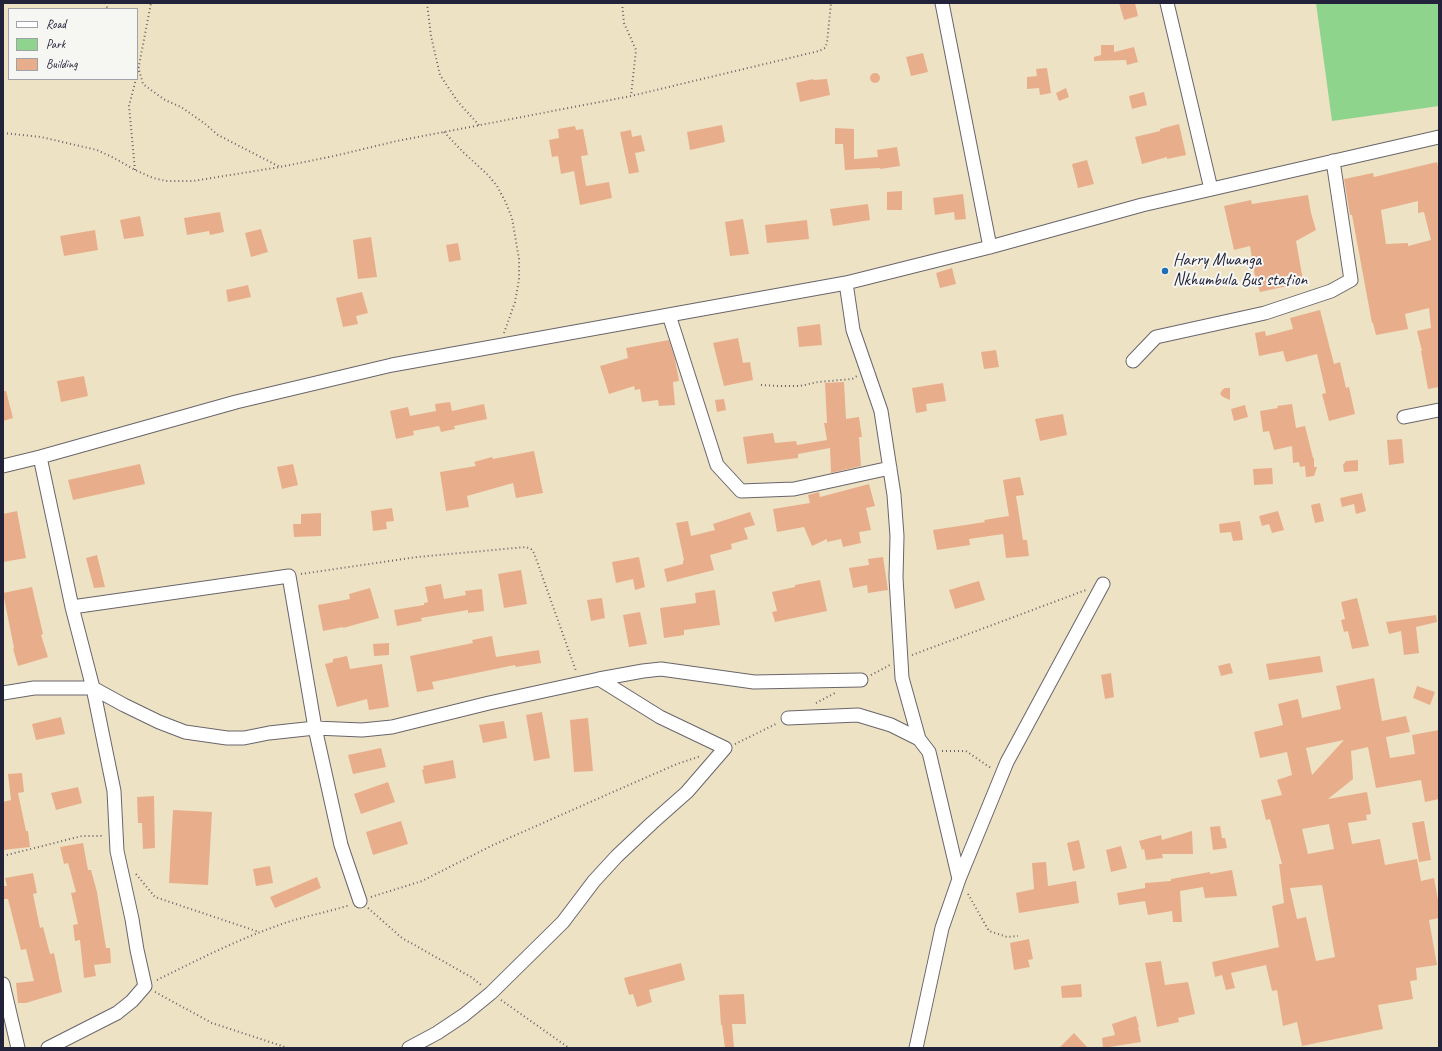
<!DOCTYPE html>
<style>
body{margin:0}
#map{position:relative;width:1442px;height:1051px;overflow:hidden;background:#eee2c4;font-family:Caveat,sans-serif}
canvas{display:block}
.frame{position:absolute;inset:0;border:4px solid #22223b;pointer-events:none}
.legend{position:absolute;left:8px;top:8px;width:130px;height:72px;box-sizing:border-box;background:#f6f6f2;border:1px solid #a1a1a9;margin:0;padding:5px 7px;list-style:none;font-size:12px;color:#22223b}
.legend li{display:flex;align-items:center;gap:8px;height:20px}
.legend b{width:20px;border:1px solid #a1a1a9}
</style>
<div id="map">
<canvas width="1442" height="1051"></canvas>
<div class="frame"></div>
<ul class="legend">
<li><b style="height:5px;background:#fff"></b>Road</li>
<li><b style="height:11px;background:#8fd48d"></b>Park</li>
<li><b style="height:11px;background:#e8ae8b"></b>Building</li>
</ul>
</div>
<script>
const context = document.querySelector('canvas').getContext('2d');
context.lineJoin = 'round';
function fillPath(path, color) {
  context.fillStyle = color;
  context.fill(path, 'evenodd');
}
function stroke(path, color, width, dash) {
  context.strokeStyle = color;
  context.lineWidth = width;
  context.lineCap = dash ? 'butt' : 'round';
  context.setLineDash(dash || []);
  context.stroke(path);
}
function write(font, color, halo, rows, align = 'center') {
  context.font = font + ' Caveat,sans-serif';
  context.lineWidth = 4;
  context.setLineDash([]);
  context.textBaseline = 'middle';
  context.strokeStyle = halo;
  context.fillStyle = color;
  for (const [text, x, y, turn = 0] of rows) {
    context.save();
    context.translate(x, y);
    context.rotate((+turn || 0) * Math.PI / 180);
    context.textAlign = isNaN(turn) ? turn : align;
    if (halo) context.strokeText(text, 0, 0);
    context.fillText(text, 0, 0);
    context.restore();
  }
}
const green = new Path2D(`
 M1316,3H1439V106L1332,121Z`);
const building = new Path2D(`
 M1119,3H1135L1138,16L1124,20Z
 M1101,45H1114V52L1134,47L1138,62L1127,65L1126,60L1094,61V57L1101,55Z
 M923,53L928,72L911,76L906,57Z
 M1047,68L1051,93L1040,95L1039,88L1027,89V77L1037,76L1036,69Z
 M870 78a5 5 0 1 1 10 0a5 5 0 1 1-10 0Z
 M813,79V80L827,79L830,95L800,102L796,83Z
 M1066,88L1069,97L1059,101L1056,93Z
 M1144,92L1147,105L1132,109L1129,96Z
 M1179,124L1186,155L1167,159V157L1142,164L1135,137L1160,131V129Z
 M722,125L725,142L690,150L687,132Z
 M575,126L576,130L583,129L588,155L581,156L586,186L609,182L612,198L580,205L574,171L561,174L558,156L552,157L549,140L559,138L558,129Z
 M835,128L854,129V159L878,157L877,150L897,147L900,166L880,169V168L845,170L843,144H835Z
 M631,130L632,137L641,135L645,151L635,153L639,172L629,174L620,132Z
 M1087,160L1094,184L1078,188L1072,164Z
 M1437,162L1439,171V387L1428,389L1421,351H1422L1417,331L1431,328L1429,308L1405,314L1408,329L1376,335L1373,323H1372L1352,215H1350L1344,179L1373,173L1374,177ZM1418,201V213L1424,212L1431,240L1408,246V243L1386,244L1381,210Z
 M902,191V210H887V192Z
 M963,194L966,219L955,220L954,212L935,215L933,198Z
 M1308,195L1311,213L1316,230L1296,241L1303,280L1287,283V286L1260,292L1255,276L1250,246L1234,250L1224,206L1251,200L1252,204Z
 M868,204L870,220L833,226L830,209Z
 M220,212L224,232L210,235L209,231L187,235L184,218Z
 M140,216L144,236L124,239L120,220Z
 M743,219L749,254L730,256L725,222Z
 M807,220L809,239L767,243L765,225Z
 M261,229L268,252L251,257L245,233Z
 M95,230L98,250L64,256L60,236Z
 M371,237L377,277L358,279L353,240Z
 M458,243L461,260L449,262L446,245Z
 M952,268L956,284L940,288L936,273Z
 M248,285L251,297L228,302L226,290Z
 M362,292L368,313L356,316L358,324L343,327L336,298Z
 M1320,310L1334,364L1340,362L1346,388L1349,387L1355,414L1329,421L1322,394L1326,393L1317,354L1286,362L1283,351L1259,356L1255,333L1265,331L1266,336L1293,329L1290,318Z
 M820,324L822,345L799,347L797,327Z
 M738,338L743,363L750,362L753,380L724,386L713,343Z
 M669,340L675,359L679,381L673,382L675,405L659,406L658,400L642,402L640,389L635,390L634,386L609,394L600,366L628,358L626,348Z
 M996,350L999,367L984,369L981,352Z
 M84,376L88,396L61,402L57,381Z
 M844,382L846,419L859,417L862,437H859L861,466L831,473L830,448L798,454V458L747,464L743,437L773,433L775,443L796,441L797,445L827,440L824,423H827L825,383Z
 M943,383L946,401L926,404L927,411L916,413L912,388Z
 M1225,388H1230V400L1223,397L1220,394L1222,390Z
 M3,391H6L13,418L3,421Z
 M724,399L726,410L717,412L715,400Z
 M450,402L452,411L484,404L487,419L454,426L455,429L441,432L439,426L413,431L414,435L396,439L390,411L408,407L410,416L436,411L435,404Z
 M1292,404L1296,428L1305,426L1313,458H1314V467H1317L1314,476L1306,477L1305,466L1300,467L1299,462L1293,463L1292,446L1274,450L1269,431L1263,432L1260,411L1278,408L1277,406Z
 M1245,405L1248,417L1234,421L1231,409Z
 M1063,414L1067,435L1040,441L1035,419Z
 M1402,439L1404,463L1389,465L1387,440Z
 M534,451L543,493L516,498L513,483L467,496L469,507L446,511L440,472L476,466L474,462L492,457L493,459Z
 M1358,460V471L1344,472L1343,465L1346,461Z
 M140,464L145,484L73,500L68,480Z
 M293,464L298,485L282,489L277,467Z
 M1272,468L1273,484L1254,485L1253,469Z
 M1020,477L1024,495L1016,496L1023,540H1027L1029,556L1006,558L1003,534L969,539L970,545L937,550L933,530L985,522L984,520L1009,516L1003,480Z
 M869,484L875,506L866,508L871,530L859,532L861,543L843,547L841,539L827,542V539L812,546L804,527L777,532L773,509L810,503L808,495L819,492L820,497Z
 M1362,493L1366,511L1356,514L1354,504L1342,507L1340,498Z
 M1320,503L1324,521L1315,523L1311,505Z
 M392,508L394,521L386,522L387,529L373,531L371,511Z
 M17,511L26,558L3,562V514Z
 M1278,511L1284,530L1272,533L1269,524L1262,526L1259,516Z
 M750,512L755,525L744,528L748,539L731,544L732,549L710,555L714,570L667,582L664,569L683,564V561L684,560L676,523L688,521L691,536L715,530L713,524Z
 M321,513V536L294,537L293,524H301V514Z
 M1240,521L1243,540L1233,541L1231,532L1220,533L1219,524Z
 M97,555L105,587L94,588L86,558Z
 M639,557L645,587L635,590L633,579L616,583L612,562Z
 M883,557L888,590L868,593L867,585L853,588L849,568L869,565L868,559Z
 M521,570L527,604L504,608L498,574Z
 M820,580L827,611L775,622L772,612L777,611L772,592L795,587V585Z
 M979,581L985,600L955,609L949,590Z
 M441,584L444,599L466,595L465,591L482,589L484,611L468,613V610L421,618L422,621L397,626L394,610L424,605V603L428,602L425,587Z
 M32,587L43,634L41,635L48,657L18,666L13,649L14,648L3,593Z
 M370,588L379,618L343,628V627L323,631L318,605L350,599L349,594Z
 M715,590L720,625L684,630V635L664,638L660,608L696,603L695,593Z
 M602,598L605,618L591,621L587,600Z
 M1357,598L1369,646L1352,649L1348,631L1344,632L1341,620L1345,619L1341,602Z
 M640,612L647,644L629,647L623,615Z
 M1436,615L1437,622L1416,627L1419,653L1404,655L1401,631L1389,634L1386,622Z
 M492,636L496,657L539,650L541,663L516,667L515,665L432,682L434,689L417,692L410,656L473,643L472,640Z
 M389,643V655L374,656L373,644Z
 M347,656L350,669L382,664L389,707L369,710L367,699L337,707L325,664L333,662V659Z
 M1320,656L1323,672L1269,680L1266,664Z
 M1230,663L1233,673L1221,676L1218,666Z
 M1111,673L1114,697L1105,699L1101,675Z
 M1374,678L1382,721L1406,716L1410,732L1386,737L1390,758L1415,754L1412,735L1439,730V799L1425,802L1421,780L1376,788L1368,747L1351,751L1353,779L1328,799L1367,792L1371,814L1366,815L1367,820L1348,823L1352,844L1380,839L1385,865L1417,859L1421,881L1434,878L1439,906V918L1429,920L1437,965L1416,968L1417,980L1410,981L1413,999L1378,1005L1383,1029L1302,1046L1297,1022L1283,1026L1277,990L1272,991L1266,965L1231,973L1235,988L1226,990L1222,975L1215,977L1212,962L1279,947L1272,906L1284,903L1279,864H1282L1270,819L1266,820L1261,800L1282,795L1277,780L1292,775L1287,752L1260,758L1254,732L1283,725L1278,704L1298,699L1302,718L1341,709L1336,686ZM1344,740L1312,775L1306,748ZM1329,824L1334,849L1308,854L1302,829ZM1322,885L1335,957L1316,961L1306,917L1297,919L1290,888Z
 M1417,686L1435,692L1430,705L1413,698Z
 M542,712L550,758L534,761L526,715Z
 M61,717L65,734L36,740L32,724Z
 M588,718L593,771L574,772L570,720Z
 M504,721L507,738L483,743L479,725Z
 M381,748L386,767L353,774L348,755Z
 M453,760L456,778L425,784L422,770L424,769L423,766Z
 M22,773L24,792L18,793L26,831H28L30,847L3,850V802L11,800L8,774Z
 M388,782L395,802L361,814L354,794Z
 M78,787L82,803L56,810L51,793Z
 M154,796L155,848L143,849L142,823H138L137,797Z
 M173,810L212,812L208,885L169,883Z
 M401,821L408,844L373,855L366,832Z
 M1424,821L1431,860L1419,862L1412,823Z
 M1220,826L1222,838H1225L1227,848L1213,850L1210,827Z
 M1192,831L1193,854H1162L1163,858L1146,860L1144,849L1142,850L1139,841L1161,835L1162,840Z
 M1079,840L1085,868L1073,871L1067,843Z
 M83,843L88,870H91L97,892L106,948H110L111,963L94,965L96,976L84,978L80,940L75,941L73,925L78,924L71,893L76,892L68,863L64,864L60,847Z
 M1121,846L1127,868L1111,872L1106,850Z
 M1046,862L1048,886L1076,881L1079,903L1019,913L1016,893L1034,889L1032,863Z
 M270,866L273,883L256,886L253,869Z
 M1232,870L1237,896L1205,898L1203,887L1180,891L1182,922H1173L1172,911L1148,915L1145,901L1119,905L1117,893L1145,888V883L1171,881V879L1210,872V874Z
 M33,873L37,893L33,894L40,928L43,927L50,954L54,953L62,992L26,1003H18L16,983L34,981L26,949L21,950L8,899H3V886H7L5,878Z
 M317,877L321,888L275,908L270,897Z
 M1029,939L1033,959L1028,960L1030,967L1014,970L1010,943Z
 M1161,961L1165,985L1188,982L1195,1014L1178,1018L1179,1022L1157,1027L1145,963Z
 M681,963L685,980L649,990L652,1002L637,1007L633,994L629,995L624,978Z
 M1081,984L1082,997L1062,998L1061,986Z
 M744,994L746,1024H732L734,1048H725L722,1025H721L719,995Z
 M1136,1016L1139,1027H1138L1141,1042L1103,1048L1102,1038L1115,1035L1112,1024Z
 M1074,1033L1088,1048H1059Z`);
const path = new Path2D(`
 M105,3L108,9
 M427,3L431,36L440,75L458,102L479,125
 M622,3L624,23L636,50L631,96
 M137,63L143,84L151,90L165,100L181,107L204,123L218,135L280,167
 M137,76L151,3
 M444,132L463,152L488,175L497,186L506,203L512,218L519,259V280L515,302L504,333
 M3,133L41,137L97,150L114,158L135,170L153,178L166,181H193L280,167L334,156L397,141L631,96L819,51L825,48L827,43L831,3
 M135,170L129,106L136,79
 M761,385L779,386H800L818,382L852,379L857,376
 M301,574L417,557L526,547L531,549L534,553L576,671
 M912,655L1086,590
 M871,675L890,665
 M816,703L835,693
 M735,744L778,723
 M942,751H966L991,768
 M3,856L82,836H101L103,838
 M136,874L155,897L259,932
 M968,894L989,931L1007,937L1018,936
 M371,897L422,881L491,846L622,788L677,764L701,756
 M368,908L402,938L471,977L481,985
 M157,980C199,959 241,938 285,923C306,916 328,912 350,905
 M155,992L212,1023L288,1048
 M501,1000L569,1048`);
const minor = new Path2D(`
 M942,3L990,247
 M1167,3L1211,189
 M846,283L853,330L881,411L894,495L897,536L896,578L902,678L919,739
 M669,315L717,465L741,491L794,489L890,468
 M1133,361L1156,337L1265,313L1331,291L1351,280L1333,161
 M1404,417L1439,410
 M40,457L72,607L93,688L114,791L117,851L132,919L137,950L145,986L132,1001L117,1013L48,1048
 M3,466L40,457L236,402L392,365L846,283L990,247L1142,205L1439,137
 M72,607L289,576L315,728L341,845L360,901
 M599,679L643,671L661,669L754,682L861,680
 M3,693L34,688H93L124,705L159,722L185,732L227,738H244L269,733L315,728L362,730L392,727L489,703L599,679L660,717L725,748L687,792L652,823L617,856L594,881L563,922L491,993L464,1015L437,1033L409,1048
 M788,718L858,715L891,725L919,739L929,752L959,879
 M3,984L18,1048
 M916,1048L942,928L959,879L1007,762L1103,584`);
const markers = [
 [1165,271,4,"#1f6fb2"]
];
const poiNames = [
 ["Harry Mwanga",1173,261],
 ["Nkhumbula Bus station",1173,281]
];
fillPath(green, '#8fd48d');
fillPath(building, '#e8ae8b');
stroke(minor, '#69656b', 15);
stroke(path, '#69656b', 2, [1, 3]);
stroke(minor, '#fff', 13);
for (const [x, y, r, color] of markers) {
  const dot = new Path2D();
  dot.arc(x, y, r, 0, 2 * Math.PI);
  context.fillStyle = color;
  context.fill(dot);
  stroke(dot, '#f6f6f2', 1.5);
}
write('17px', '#22223b', '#f6f6f2', poiNames, 'left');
</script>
